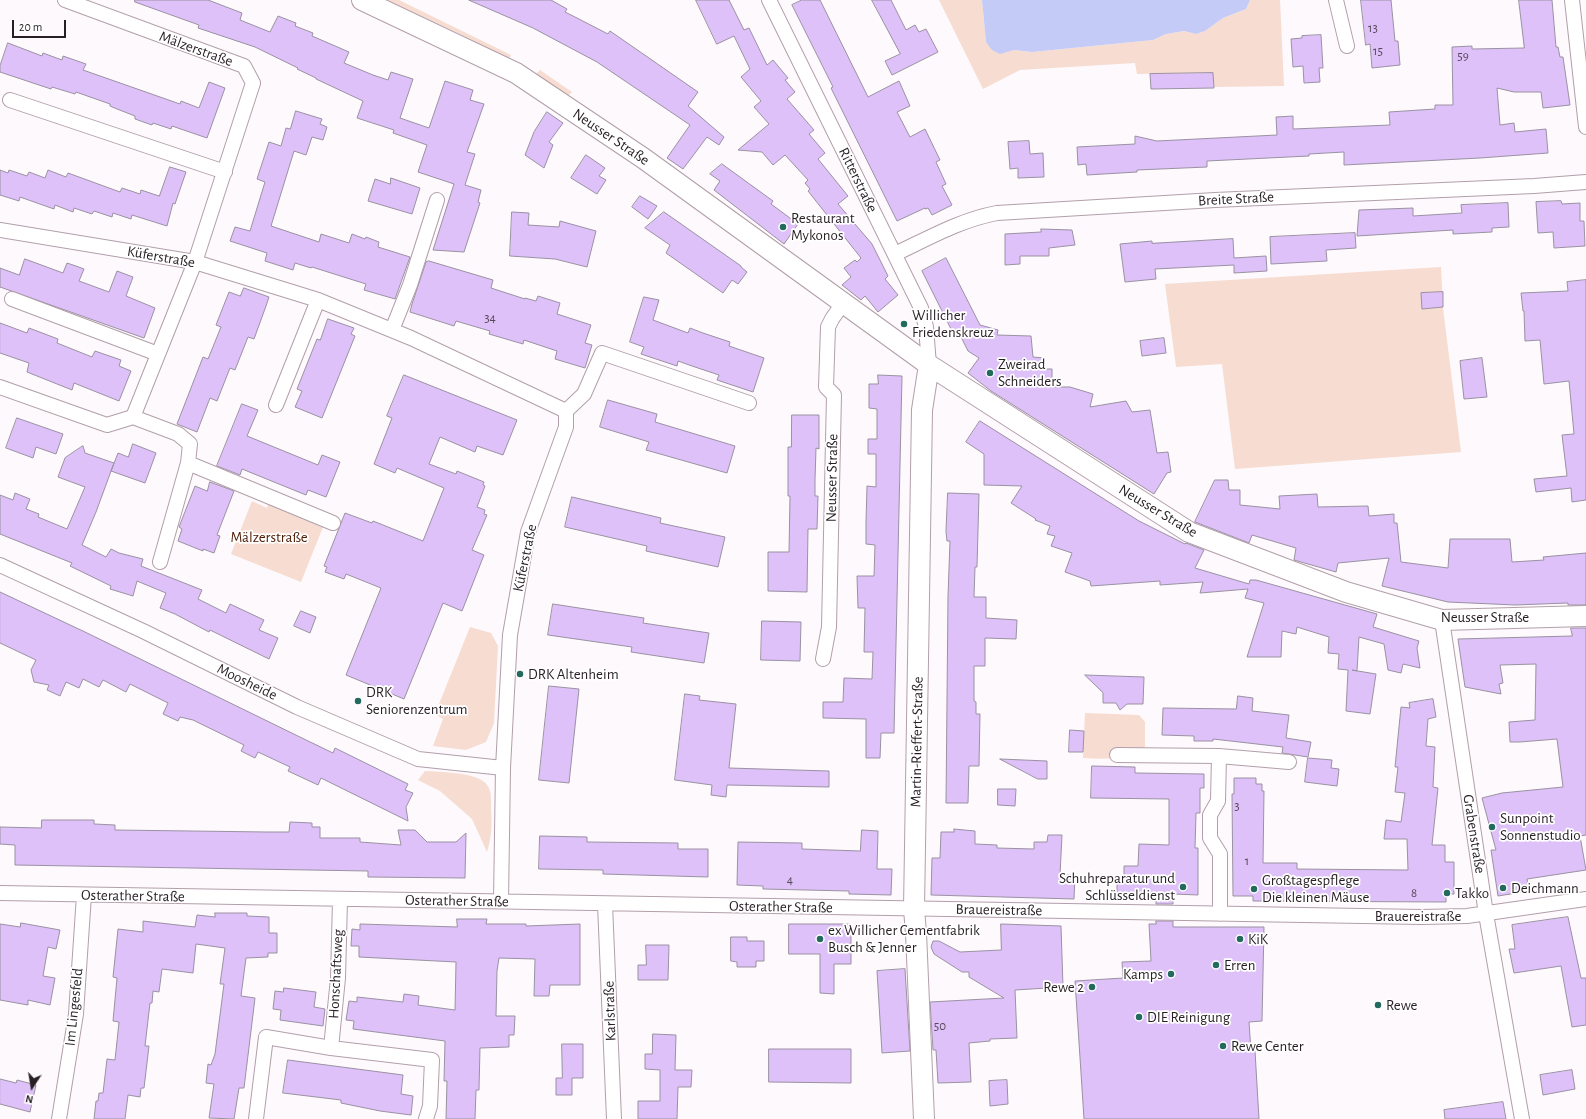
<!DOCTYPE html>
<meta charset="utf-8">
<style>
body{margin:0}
#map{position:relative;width:1586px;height:1119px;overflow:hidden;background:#fef9fc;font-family:"Alegreya Sans",sans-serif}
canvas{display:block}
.north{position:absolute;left:12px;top:1067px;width:40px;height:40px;-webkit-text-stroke:3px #fff;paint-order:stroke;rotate:192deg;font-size:11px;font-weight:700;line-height:16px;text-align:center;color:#271f24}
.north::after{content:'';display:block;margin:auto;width:14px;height:18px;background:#271f24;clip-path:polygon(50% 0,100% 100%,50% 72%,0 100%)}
.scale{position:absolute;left:12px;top:20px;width:54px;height:18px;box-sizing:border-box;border:2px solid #271f24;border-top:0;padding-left:5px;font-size:12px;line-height:14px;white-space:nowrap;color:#271f24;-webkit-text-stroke:3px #fff;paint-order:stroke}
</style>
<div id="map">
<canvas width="1586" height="1119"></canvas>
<div class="north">N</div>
<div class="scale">20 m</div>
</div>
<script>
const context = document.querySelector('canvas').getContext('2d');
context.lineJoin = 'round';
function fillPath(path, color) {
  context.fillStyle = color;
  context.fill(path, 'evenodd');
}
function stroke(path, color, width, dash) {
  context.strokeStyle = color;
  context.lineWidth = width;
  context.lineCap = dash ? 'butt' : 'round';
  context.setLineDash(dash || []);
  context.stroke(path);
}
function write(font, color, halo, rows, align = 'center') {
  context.font = font + ' "Alegreya Sans",sans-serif';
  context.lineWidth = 3.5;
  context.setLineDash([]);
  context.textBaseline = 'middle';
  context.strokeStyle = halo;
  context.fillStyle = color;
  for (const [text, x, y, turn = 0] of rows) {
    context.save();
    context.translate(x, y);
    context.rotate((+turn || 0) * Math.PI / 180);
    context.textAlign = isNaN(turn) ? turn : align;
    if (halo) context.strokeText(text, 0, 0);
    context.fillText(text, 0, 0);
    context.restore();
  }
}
const green = new Path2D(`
 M386,0H399L511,55L509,59L458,33Z
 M939,0H982L986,42L1000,53L1014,50L1032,52L1153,40L1166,34L1184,31L1196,34L1205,31L1223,18L1246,9L1250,0H1280L1284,86L1214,87L1213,73L1137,74L1135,63L1020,70L983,89Z
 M540,70L572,92L569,95L535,75Z
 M1441,267L1443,308L1461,452L1235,469L1222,364L1176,367L1165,284Z
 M252,501L267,508L269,501L325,522L301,582L231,554Z
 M470,627L491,633L498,646L494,723L486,742L466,750L433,746L443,719L435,714Z
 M1085,713L1139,715L1145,722V747C1127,761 1104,759 1083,758Z
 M425,771C439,772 479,772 487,785C492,791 491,801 491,809C492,826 492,835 487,852L472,819L440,791L418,780Z`);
const water = new Path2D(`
 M982,0H1250L1246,9L1223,18L1205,31L1196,34L1184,31L1166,34L1153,40L1032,52L1014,50L1000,54L992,50L986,42Z`);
const building = new Path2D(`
 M135,0H208L242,13L240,20L270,32L278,16L296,23L295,26L313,33L312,36L349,52L344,63L373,75L388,80L391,72L413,79L400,118L429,128L445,81L473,90L470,100L484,104L467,152L475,154L465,185L481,190L478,202L480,203L464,252L433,250L454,184L418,172L427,145L393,133L394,130L357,118L363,101L316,79V78L297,69L298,68L255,47L198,28L199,25L135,2Z
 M469,0H551L567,9L565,12L577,18L608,34L610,31L698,92L688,106L724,137L719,145L707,137L683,169L667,158L690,125L597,62L533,28Z
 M696,0H729L744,30L749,28L767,65L773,60L788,78L785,80L795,92L787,99L814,130L809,134L825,153L818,159L848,196L838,204L872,244L888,276L885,279L898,295L878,312L865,296L861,300L842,285L851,277L844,268L855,260L857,262L861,258L808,191L810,189L805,183L808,180L785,155L773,165L762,152L738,150L769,124L754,107L761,101L741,77L750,69L734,36L717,44Z
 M802,0H820L868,97L899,81L910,106L897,112L910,137L925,129L940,160L936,162L946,184L942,186L952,205L932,215L928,208L925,209V208L897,221L831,88L833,87L792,5Z
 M872,0H891L906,30L915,25L919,32L926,29L938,52L892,75L885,61L900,54Z
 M1361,0H1391L1395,41H1398L1400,65L1372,68L1370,44L1366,45Z
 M1519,0H1552L1556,47H1558L1560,57H1563L1570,105L1543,108L1541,92H1514L1497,88L1500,125L1514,123L1515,132L1546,129L1548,153L1480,158L1344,165V152L1309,154V156L1207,161V167L1137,170V172L1087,175L1086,164L1078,165L1077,147L1135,144V136L1157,141L1277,135L1276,117L1293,116V129L1390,125L1389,112L1435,109V105H1453L1452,47L1472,46V49L1524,48Z
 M1321,35L1323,68H1319L1320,82L1304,83L1303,66L1293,67L1291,39L1302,38V36Z
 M8,43L42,56L43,53L62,60L63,56L86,64L83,70L180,104L181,101L199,108L209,82L225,88L207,138L172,126L171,129L153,123L152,125L135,119V116L117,109L110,106V104L76,92L75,94L52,87L51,89L0,72V66Z
 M1213,73L1214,88L1151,89L1150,74Z
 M296,111L322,119L320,124L327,127L323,140L312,137L306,155L294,151L271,226L319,242L321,234L349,243L352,234L365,239L366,237L379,242L378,247L410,257L395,299L364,290L366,284L312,267L311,268L295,263L293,270L265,261L267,253L230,241L235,227L250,231L265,182L257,179L269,142L281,146L286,128L290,129Z
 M547,112L563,123L549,142L553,145L544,168L525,155L534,132Z
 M1029,141L1030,154L1043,153L1044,177L1018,178V168L1010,169L1008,142Z
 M586,155L605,168L599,176L606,180L597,194L571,178Z
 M722,164L773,201L771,204L798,224L784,244L714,190L720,181L710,174Z
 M170,167L186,172L175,204L173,203L167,226L132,215L131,219L113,213L112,217L94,211L92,214L74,208L73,212L55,205L54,209L20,197L19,201L0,195V170L8,173L9,170L27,176L29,172L45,178L48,170L66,177L68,173L120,192L122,188L140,194L141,190L159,196Z
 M391,178L420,188L412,214L368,201L375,179L390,184Z
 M640,196L657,206L648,219L632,207Z
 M1561,201L1562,204L1580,203V221H1584L1585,246L1554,248L1553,232L1538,233L1536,202Z
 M1508,203L1509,227L1492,228V232L1453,234V230L1357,236L1359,210L1413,208V216L1462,213L1461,205Z
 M512,212L529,213L528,225L559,227L560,221L596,231L587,267L555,259L510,256Z
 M664,212L741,266V267L747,272L738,284L732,280L723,293L666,253L670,245L645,228Z
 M1041,229L1072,230L1075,245L1049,248V256H1020V264L1005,265V234L1041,232Z
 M1355,233L1356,248L1326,250L1327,261L1271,264L1270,237Z
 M1233,239L1234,258L1266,256L1267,271L1234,273V265L1155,269L1156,279L1125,282L1120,244L1152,241V243Z
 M946,258L980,325L998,330L997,335L1031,336L1033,357L1044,358L1043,369H1052V387H1070L1093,394L1090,407L1126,401L1132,412L1150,410L1157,453L1168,452L1171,472L1167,473L1154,494L991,391L968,373L979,358L968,351L958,331L953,333L922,271Z
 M25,259L63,273L67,263L76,266L84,269L79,281L109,292L117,271L133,277L126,296L155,308L144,338L0,287V268L19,275Z
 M429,261L493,280L491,288L525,299V298L536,301L538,296L560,303L557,314L591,325L585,343L592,345L585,368L555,359L557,351L524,340L523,344L489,334L490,331L456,321L454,326L410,312L412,304L426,262Z
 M1586,280V500L1572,502L1571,488L1536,492L1534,479L1567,476L1562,435L1574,434L1569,381L1544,384L1540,340L1525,341L1524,311H1523L1521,293L1568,291L1567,282Z
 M244,288L269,297L266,306L254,339L248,337L235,370L230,368L217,401L210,398L197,432L177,424L203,357L208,359L221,327L216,325L229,292L240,296Z
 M1443,292V307L1422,309L1421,293Z
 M644,297L659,300L653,320L688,333L690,328L703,333L730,342L729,346L764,358L753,392L717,380L719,375L692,366L678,361L677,366L641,354L644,347L630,342Z
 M328,319L354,328L351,334L355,336L322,418L295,407L302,391L297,389L317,339L320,340Z
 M0,323L27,333L29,328L58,339L57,343L92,357L95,351L121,360L119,366L131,371L119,401L74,383L72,390L27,372L29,363L0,353Z
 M1164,338L1166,353L1142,356L1140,341Z
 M1482,358L1487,397L1464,399L1460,361Z
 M404,375L517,420L503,455L477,446L475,452L440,437L429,464L456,474L457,471L484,482L483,485L485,486L477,507L485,510L484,514L487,515L472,550L484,555L462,611L443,603L404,699L346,675L381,588L346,574L344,579L325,572L327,567L324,566L345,513L372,523L373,521L423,541L444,488L397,468L395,473L374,464L392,418L387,416Z
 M878,375L902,376L894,733H881L880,758H866V719L823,718V702H843L844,678L872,679L873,652H864L865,608H858L857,576H874L875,545L866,544V522L867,486L876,487V454H868V439H877V409L869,408V384H878Z
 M608,400L657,414L655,422L735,446L727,473L646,450L649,442L600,427Z
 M242,404L258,410L247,436L318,465L322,455L340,462L326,497L308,490L306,495L242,469L240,475L217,466Z
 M792,415H819V449L816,448L815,480V496H818L817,529H808L807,592L768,591V552H789L790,496H788V447H791Z
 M17,418L63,434L56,454L36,447L33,458L6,448Z
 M980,421L1139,521L1185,544L1186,543L1204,550L1195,568L1249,584L1250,580H1256L1377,614L1373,627L1419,641L1417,648L1420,668L1403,664L1401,673L1388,670L1384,644L1359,637L1357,671L1352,670L1376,674L1370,714L1346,711L1348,670L1338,669L1339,654L1328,653L1329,637L1297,627L1296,634L1282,631L1281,657H1247L1264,603L1245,598L1248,589L1200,593L1203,582L1160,585V581L1091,586L1090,581L1065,572L1072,553L1051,546L1055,536L1047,534L1050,526L1035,520L1036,519L1011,503L1022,486L984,485V454L966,442Z
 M133,444L156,453L145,483L111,471L118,453L128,457Z
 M83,446L85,453L114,463L96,512L82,545L106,557L111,549L119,553L143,559L141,566L202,590L198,599L226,613L230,604L264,620L259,630L278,638L269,659L210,630L209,632L175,614L160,608L166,593L137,581L133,596L110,589L111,586L70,566L72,563L0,534V495L13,500L15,493L30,499L26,509L39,514L38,517L67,529L85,487L58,477L65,458Z
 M1215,480H1228L1229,490H1240V505L1280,509L1279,496L1317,494L1318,507L1368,506L1369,516L1394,514V523H1397L1401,562L1448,568L1450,539H1510L1512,562L1544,560L1543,557L1586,553V605H1568V603L1515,605L1448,602L1382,586L1389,558L1338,563L1336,572L1294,560L1296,548L1252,535L1249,543L1195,522Z
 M210,482L234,491L217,535L220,536L214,553L203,549V551L178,541L182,529L179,527L195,486L207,491Z
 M948,493L979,494L977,567H975L974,597H986V618L1017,620L1016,639L985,638V666H974V701L976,702V714H980L979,766H969L968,803H946L948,596L950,541H947L946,532Z
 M572,497L661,518L660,523L725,537L718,567L646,551L647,546L565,527Z
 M0,592L85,632L304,739L333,753L335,748L408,784L405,790L413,793L406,807L408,821L321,778L318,785L288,771L290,767L258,752L255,758L241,751L244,745L193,720L180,717L178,721L163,714L168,703L130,684L126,692L103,680L99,687L83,679L79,688L66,682L60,696L47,690L49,685L34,682L31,670L36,660L0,643Z
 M553,604L644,618L643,623L709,633L704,663L631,652L632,647L548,635Z
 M301,611L316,617L310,633L294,626Z
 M762,621L801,622L800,661L761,660Z
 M1571,628H1586V835L1580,836L1586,870L1527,879L1529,891L1498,896L1491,850H1496L1482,798L1502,793L1563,787L1557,739L1520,742H1510L1509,722L1535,720L1536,664L1500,665L1503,683L1499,684L1501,694L1465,687L1458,639L1572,636Z
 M1085,675L1144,677L1143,704H1127L1120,710L1116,703H1103V693Z
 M549,686L579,689L569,783L539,780Z
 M685,694L700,696L699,700L736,704L729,768L829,771V787L727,785L726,797L711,795L712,785L675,780Z
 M1238,696L1253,698L1252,711L1289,715L1286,738L1311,742L1308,757L1282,753L1283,747L1213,739V741H1194V736L1162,735L1163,708L1236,709Z
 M1433,699L1436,717L1428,719L1426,746L1435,747L1433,787L1438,788L1432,845H1445V862H1454V894H1446V902L1253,901V896H1233L1232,794H1234V778H1256V784H1262V791H1264L1263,863H1297V869L1408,870L1407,839H1384L1386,820L1401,822L1405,793L1395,792L1398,767H1395L1401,707L1410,708L1409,703Z
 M1070,730L1084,731L1083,752H1069Z
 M1308,758L1332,760L1331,768L1339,769L1337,786L1305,782Z
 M1000,759L1047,761V779H1038Z
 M1092,766L1135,767V773L1204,774V788H1200V813H1196L1195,848H1198V895L1173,894V904H1156V900L1117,899V877H1124V866H1138L1139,844L1169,845V799L1091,798Z
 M998,789H1016L1015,806L998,805Z
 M42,820H94V824L115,825V830L267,832H289L290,822L312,823V827H320V838H360V842L401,845L398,830H415L427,842H456L466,833L465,878L368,877V871L15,865V845L0,844V827L41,828Z
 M954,829L975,831V844L997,845V848L1034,849V842H1047L1048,835H1062L1060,875H1075L1074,899L931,895L932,858H940L941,832H954Z
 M862,830L878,831L877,869H892L891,895L849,894V891L763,889V886L737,885L738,842L802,843V849L860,851Z
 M540,836L587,837V842L678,843V849H708V877L603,874V870L539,869Z
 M215,913H247V916L269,917V933H277V953H268V957L246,958L241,996L255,998L244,1088H239L234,1119L209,1118L214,1084L206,1083L208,1064L211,1065L215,1054L224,984H220L225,948L196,944L193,973L162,969L159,992L153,991L152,1003H150L145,1046H149L144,1088H141L140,1097L128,1095L125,1119H94L96,1101H98L99,1093H103L107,1059L115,1060L119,1022L113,1021L117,978L113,977L118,929L143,932V921L195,927L197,915L215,917Z
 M1568,917L1581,978H1586V1025L1572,1027L1561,966L1514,973L1509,949H1515L1512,925Z
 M457,919H487L486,924H526V926L580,924V985H550L549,996H534L535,959L499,958L497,971L496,1016H515L514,1035H509V1047L480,1048L479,1090H476L475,1119H446L447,1081H444L445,1041L353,1029L354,1021L346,1020L349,1001L357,1002V997L403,1002L404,994L419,996L418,1005L455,1010L456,962L359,957V946H351L352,929L360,930V924L457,927Z
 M1156,921H1173V927H1264L1262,1021L1249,1022L1251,1051H1255L1259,1119H1084L1075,981L1123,978L1122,962L1151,961L1149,924H1156Z
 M21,923L60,930L56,949L48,947L43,976L55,978L50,1005L28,1000V1005L0,1000V924L20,927Z
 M789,924H851V964H834V994L820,993V954H789Z
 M1001,924L1061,926L1063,987L1015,990L1017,1038L990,1039V1041L969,1043L971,1082L938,1083L936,1050H933L930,1002L1004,998L969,977V972H962L934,954L931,947L933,941H939L960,952L1001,950Z
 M731,937H747V941H764V961H756V967H737V962L731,961Z
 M646,945H669L668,980H638V965H646Z
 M905,969L910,1051L882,1053L877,971Z
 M284,988L316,992L314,1007L325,1009L323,1026L280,1020L281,1010L273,1009L275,991L283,992Z
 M653,1034L676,1035L675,1070H692L691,1087H678L677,1119H638V1101H660V1070L645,1069V1054H652Z
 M562,1044H583V1078H572V1095H556V1078H562Z
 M769,1049H851V1083L769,1082Z
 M288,1060L403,1075L401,1094L413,1096L411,1115L380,1111L341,1103V1100L283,1093Z
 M1572,1070L1575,1089L1543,1095L1540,1075Z
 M0,1079L16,1083L17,1080L36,1085L30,1112L0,1104Z
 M1007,1080L1008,1104L990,1106L989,1081Z
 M1503,1102L1506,1119H1445L1444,1110Z`);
const street = new Path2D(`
 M769,0L921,308L926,327L929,365
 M1336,0L1347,46
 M1572,0L1586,127
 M10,100L225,172
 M0,230L195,262L318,300L411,338L566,411V427L528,532L510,635L503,768L501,901
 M895,254C929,238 960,220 997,213L1215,200L1534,186L1586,182
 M12,299L158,354
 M392,330L410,285L437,200
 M0,387L107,425L133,417L195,262L253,83L244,66L65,0
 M276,405L318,300
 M566,411L584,394L602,353L749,403
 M133,417L178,434L190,444L188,463L160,562
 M188,463L333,523
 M0,565L143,631L297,707L418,759L503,768
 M1442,620L1486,914L1522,1119
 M823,659L829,627L834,395L826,387L828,327L832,319L843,303
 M1117,755L1219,756L1218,801L1210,815V838L1220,854V914
 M1219,756L1289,762
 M0,893L1422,917L1467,916L1586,899
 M605,904L614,1119
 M331,1048L338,978L340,900
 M59,1119L76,1014L84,895
 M256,1119L266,1037L331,1048L432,1060L430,1106L426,1119`);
const secondary = new Path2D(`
 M362,0L516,73L643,158L929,365L1189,532L1346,592L1442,620L1586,616
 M924,1119L916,933L914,909L922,410L929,365`);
const markers = [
 [783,227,4,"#23695e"],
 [904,324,4,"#23695e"],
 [990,373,4,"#23695e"],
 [520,674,4,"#23695e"],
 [358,701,4,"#23695e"],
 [1492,827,4,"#23695e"],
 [1183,887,4,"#23695e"],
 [1503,888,4,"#23695e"],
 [1254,889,4,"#23695e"],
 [1447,893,4,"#23695e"],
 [820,939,4,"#23695e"],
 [1240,939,4,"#23695e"],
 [1216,965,4,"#23695e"],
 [1171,974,4,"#23695e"],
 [1092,987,4,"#23695e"],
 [1378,1005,4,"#23695e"],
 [1139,1017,4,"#23695e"],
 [1223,1046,4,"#23695e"]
];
const numberNames = [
 ["13",1373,28],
 ["15",1378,51],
 ["59",1463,56],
 ["34",490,318],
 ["3",1237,806],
 ["1",1247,861],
 ["4",790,880],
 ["8",1414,893],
 ["50",940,1026]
];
const streetNames = [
 ["Mälzerstraße",196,49,20],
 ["Neusser Straße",611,137,34],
 ["Ritterstraße",858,180,64],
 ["Breite Straße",1236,199,-3],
 ["Küferstraße",161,257,10],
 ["Neusser Straße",832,478,-89],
 ["Neusser Straße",1158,511,31],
 ["Küferstraße",525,558,-78],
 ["Neusser Straße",1485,617],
 ["Moosheide",247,682,26],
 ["Martin-Rieffert-Straße",917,742,-89],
 ["Grabenstraße",1474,834,81],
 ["Osterather Straße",133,896,1],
 ["Osterather Straße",457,901,1],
 ["Osterather Straße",781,907,1],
 ["Brauereistraße",999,910,1],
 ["Brauereistraße",1418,916],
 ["Honschaftsweg",336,974,-87],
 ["Im Lingesfeld",74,1007,-84],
 ["Karlstraße",610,1011,-92]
];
const poiNames = [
 ["Restaurant",791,218],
 ["Mykonos",791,235],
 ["Willicher",912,315],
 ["Friedenskreuz",912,332],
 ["Zweirad",998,364],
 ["Schneiders",998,381],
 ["DRK Altenheim",528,674],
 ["DRK",366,692],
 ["Seniorenzentrum",366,709],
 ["Sunpoint",1500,818],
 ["Sonnenstudio",1500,835],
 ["Schuhreparatur und",1175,878,"right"],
 ["Schlüsseldienst",1175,895,"right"],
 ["Großtagespflege",1262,880],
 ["Die kleinen Mäuse",1262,897],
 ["Deichmann",1511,888],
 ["Takko",1455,893],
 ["ex Willicher Cementfabrik",828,930],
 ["Busch & Jenner",828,947],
 ["KiK",1248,939],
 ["Erren",1224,965],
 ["Kamps",1163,974,"right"],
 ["Rewe 2",1084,987,"right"],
 ["Rewe",1386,1005],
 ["DIE Reinigung",1147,1017],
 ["Rewe Center",1231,1046]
];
const parkNames = [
 ["Mälzerstraße",269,537]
];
fillPath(green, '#f6dcd1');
fillPath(water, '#c3cbf6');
fillPath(building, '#dec1f8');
stroke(building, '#9a91a3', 1);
stroke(street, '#b29faa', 16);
stroke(secondary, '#b29faa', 22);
stroke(street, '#fff', 14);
stroke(secondary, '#fff', 20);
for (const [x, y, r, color] of markers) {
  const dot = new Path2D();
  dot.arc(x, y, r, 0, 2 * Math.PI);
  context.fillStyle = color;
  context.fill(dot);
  stroke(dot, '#fff', 1.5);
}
write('13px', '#554859', null, numberNames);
write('15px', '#271f24', '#fff', streetNames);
write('15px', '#271f24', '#fff', poiNames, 'left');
write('15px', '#4f2007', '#fff', parkNames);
</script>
